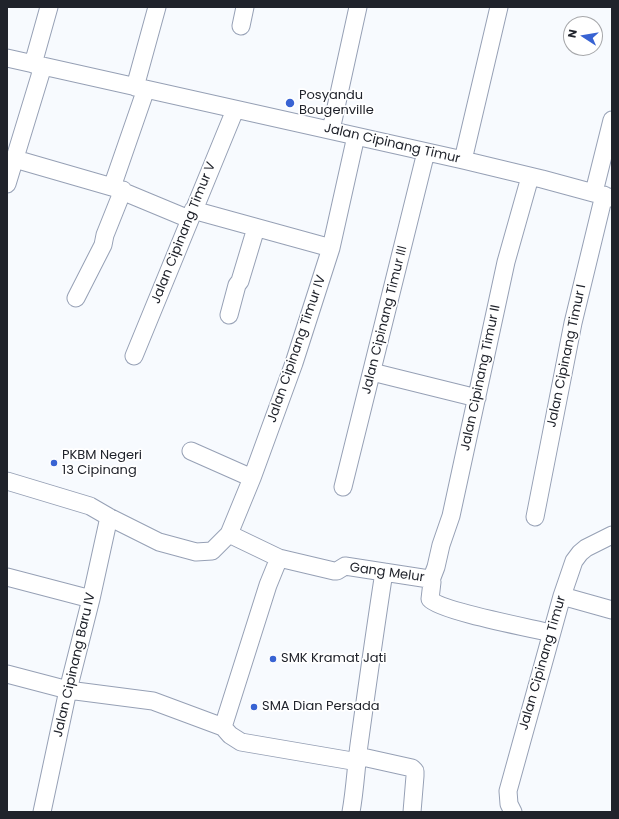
<!DOCTYPE html>
<style>
body{margin:0}
#map{position:relative;width:619px;height:819px;overflow:hidden;background:#f7fafe;font-family:Poppins,sans-serif}
canvas{display:block}
.frame{position:absolute;inset:0;border:8px solid #20232b;pointer-events:none}
.north{position:absolute;left:563px;top:16px;width:40px;height:40px;box-sizing:border-box;background:#fff;border:1px solid #a6a7aa;border-radius:50%;rotate:282deg;font-size:11px;font-weight:700;line-height:16px;text-align:center;color:#20232b}
.north::after{content:'';display:block;margin:auto;width:14px;height:18px;background:#3863d3;clip-path:polygon(50% 0,100% 100%,50% 72%,0 100%)}
</style>
<div id="map">
<canvas width="619" height="819"></canvas>
<div class="frame"></div>
<div class="north">N</div>
</div>
<script>
const context = document.querySelector('canvas').getContext('2d');
context.lineJoin = 'round';
function stroke(path, color, width, dash) {
  context.strokeStyle = color;
  context.lineWidth = width;
  context.lineCap = dash ? 'butt' : 'round';
  context.setLineDash(dash || []);
  context.stroke(path);
}
function write(font, color, halo, rows, align = 'center') {
  context.font = font + ' Poppins,sans-serif';
  context.lineWidth = 3.5;
  context.setLineDash([]);
  context.textBaseline = 'middle';
  context.strokeStyle = halo;
  context.fillStyle = color;
  for (const [text, x, y, turn = 0] of rows) {
    context.save();
    context.translate(x, y);
    context.rotate((+turn || 0) * Math.PI / 180);
    context.textAlign = isNaN(turn) ? turn : align;
    if (halo) context.strokeText(text, 0, 0);
    context.fillText(text, 0, 0);
    context.restore();
  }
}
const minor = new Path2D(`
 M241,26L245,7
 M7,58L463,160L542,179L612,198
 M33,64L49,7
 M135,87L157,7
 M331,130L358,7
 M15,159L112,187L189,219
 M463,160L499,7
 M7,184L43,66
 M112,187L146,89
 M594,192L612,120
 M193,210L331,248
 M76,298L103,245L105,235L123,190
 M229,315L237,285L240,281L256,228
 M134,356L235,110
 M372,372L477,398
 M191,451L252,478
 M7,481L90,506L109,517L159,542L196,552L212,551L229,534L252,478L294,363L331,248L356,136
 M343,487L426,152
 M535,517L573,323L604,195
 M229,534L279,558L334,571H337L345,566L429,579L432,582L430,599C440,611 531,628 551,633
 M7,577L91,599
 M431,580L436,567L441,545L451,516L506,262L530,177
 M562,596L612,610
 M7,674L68,690L153,701L223,727L230,735L241,742L358,762
 M223,727L268,585L279,558
 M358,756L412,768L415,771V776L412,812
 M42,812L68,690L91,599L109,517
 M351,812C355,790 356,767 359,745C367,687 375,630 384,572
 M513,812L509,804L508,791L562,596L574,561L580,553L586,548L612,535`);
const markers = [
 [290,103,5,"#3863d3"],
 [54,463,4,"#3863d3"],
 [273,659,4,"#3863d3"],
 [254,707,4,"#3863d3"]
];
const poiNames = [
 ["Posyandu",299,96],
 ["Bougenville",299,111],
 ["PKBM Negeri",62,456],
 ["13 Cipinang",62,471],
 ["SMK Kramat Jati",281,659],
 ["SMA Dian Persada",262,707]
];
const streetNames = [
 ["Jalan Cipinang Timur",392,144,13],
 ["Jalan Cipinang Timur V",184,233,-68],
 ["Jalan Cipinang Timur III",385,320,-76],
 ["Jalan Cipinang Timur IV",297,349,-71],
 ["Jalan Cipinang Timur I",567,356,-78],
 ["Jalan Cipinang Timur II",481,378,-78],
 ["Gang Melur",387,573,8],
 ["Jalan Cipinang Timur",543,663,-74],
 ["Jalan Cipinang Baru IV",75,665,-77]
];
stroke(minor, '#96a0b5', 19);
stroke(minor, '#fff', 17);
for (const [x, y, r, color] of markers) {
  const dot = new Path2D();
  dot.arc(x, y, r, 0, 2 * Math.PI);
  context.fillStyle = color;
  context.fill(dot);
  stroke(dot, '#fff', 1.5);
}
write('13px', '#20232b', '#fff', poiNames, 'left');
write('13px', '#20232b', '#fff', streetNames);
</script>
